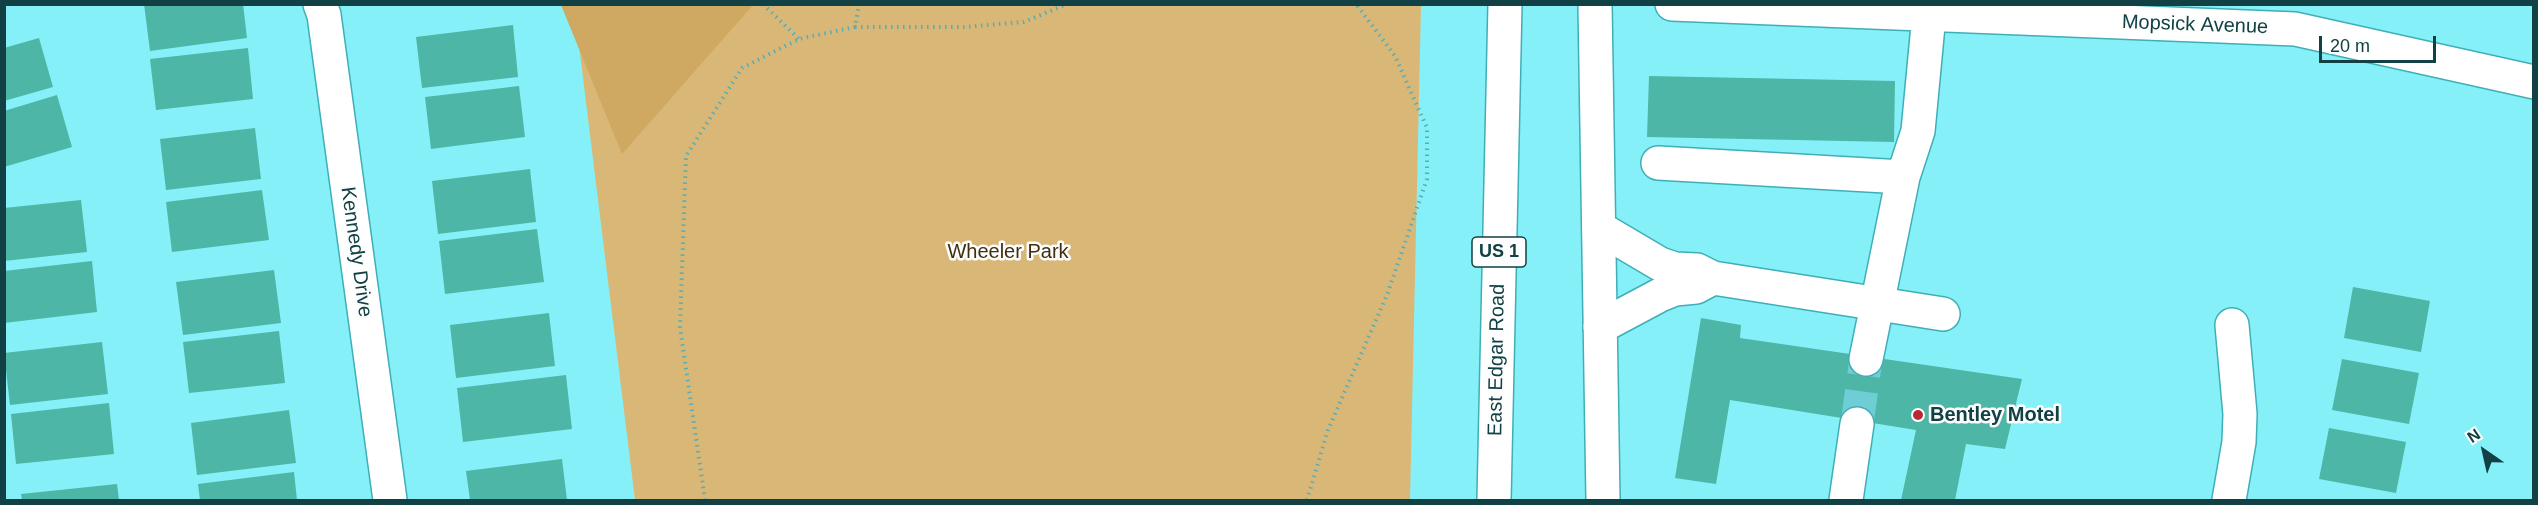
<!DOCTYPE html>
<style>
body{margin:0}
#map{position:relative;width:2538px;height:505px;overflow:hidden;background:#86f0f9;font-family:Arial,sans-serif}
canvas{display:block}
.frame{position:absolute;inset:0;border:6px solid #114144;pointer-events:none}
.north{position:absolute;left:2454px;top:421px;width:60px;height:60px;-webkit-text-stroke:4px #fdfdfd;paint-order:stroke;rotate:326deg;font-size:16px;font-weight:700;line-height:24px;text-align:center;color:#114144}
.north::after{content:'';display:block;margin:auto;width:21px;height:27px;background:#114144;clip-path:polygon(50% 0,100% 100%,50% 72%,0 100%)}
.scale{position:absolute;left:2319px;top:36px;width:117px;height:27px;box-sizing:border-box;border:3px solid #114144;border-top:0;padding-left:8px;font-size:18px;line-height:21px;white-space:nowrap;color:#114144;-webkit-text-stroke:4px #fdfdfd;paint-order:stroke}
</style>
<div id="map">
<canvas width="2538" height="505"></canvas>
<div class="frame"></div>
<div class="north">N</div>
<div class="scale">20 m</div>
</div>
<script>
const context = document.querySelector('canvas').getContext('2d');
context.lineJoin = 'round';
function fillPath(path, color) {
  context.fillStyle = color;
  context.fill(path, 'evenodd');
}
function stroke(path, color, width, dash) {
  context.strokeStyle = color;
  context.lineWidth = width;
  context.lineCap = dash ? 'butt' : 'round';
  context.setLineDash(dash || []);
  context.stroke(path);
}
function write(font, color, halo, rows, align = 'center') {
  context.font = font + ' Arial,sans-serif';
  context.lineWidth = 5;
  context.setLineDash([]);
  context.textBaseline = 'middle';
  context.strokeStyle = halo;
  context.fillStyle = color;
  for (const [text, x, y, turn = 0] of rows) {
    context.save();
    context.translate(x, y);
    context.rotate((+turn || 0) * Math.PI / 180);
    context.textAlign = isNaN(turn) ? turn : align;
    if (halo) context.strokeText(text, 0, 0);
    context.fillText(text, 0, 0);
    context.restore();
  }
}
const green = new Path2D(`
 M574,5H1421L1410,500H635Z`);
const forest = new Path2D(`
 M561,5H753L622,154Z`);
const building = new Path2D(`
 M144,4H243L247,38L150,51Z
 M513,25L518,77L422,88L416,37Z
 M39,38L53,87L4,101V48Z
 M248,48L253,99L156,110L150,59Z
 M1649,76L1895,81L1894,142L1647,137Z
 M519,86L525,137L431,149L425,97Z
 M57,95L72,147L4,167V111Z
 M255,128L261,179L166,190L160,139Z
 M530,169L536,222L438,234L432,181Z
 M262,190L269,240L172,252L166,202Z
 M81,200L87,252L4,261V208Z
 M537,229L544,282L445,294L439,241Z
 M92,261L97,312L4,323V271Z
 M274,270L281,323L183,335L176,282Z
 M2353,287L2430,301L2421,352L2344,338Z
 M549,313L555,366L456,378L450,325Z
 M1701,318L1741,325L1740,338L2022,379L2005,449L1966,444L1955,500H1901L1916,430L1730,400L1716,484L1675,478Z
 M279,331L285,383L189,393L183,342Z
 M102,342L108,394L10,405L4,353Z
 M2342,359L2419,373L2409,424L2332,410Z
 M566,375L572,429L463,442L457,388Z
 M109,403L114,454L16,464L11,414Z
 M289,410L296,463L197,475L191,423Z
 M2329,428L2406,442L2396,493L2319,479Z
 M562,459L567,500H470L466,471Z
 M294,472L297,500H200L198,484Z
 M117,484L119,500H22L21,494Z`);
const minorTunnel = new Path2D(`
 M1857,424L1866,359`);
const path = new Path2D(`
 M763,4L799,39
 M855,27H964L1024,22L1067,4
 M705,500L680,327L686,156L742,68L799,39L855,27L859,4
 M1307,500L1328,430L1387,295L1427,179V128L1395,56L1356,4`);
const minor = new Path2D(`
 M320,4L324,15L390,500
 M1672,4L2295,29L2534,82
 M1658,163L1903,177L1866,359
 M1903,177L1918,131L1929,15
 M1599,228L1660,264L1675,269L1697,270L1713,278L1696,287L1675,289L1660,295L1600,327
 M1713,278L1943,314
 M1846,500L1857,424
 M2229,500L2239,442L2240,414L2232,325`);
const highway = new Path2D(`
 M1595,4L1603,500
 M1494,500L1505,4`);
const markers = [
 [1918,415,6,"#b92835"]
];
const shields = [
 [1499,252,54]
];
const shieldNames = [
 ["US 1",1499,252]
];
const streetNames = [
 ["Mopsick Avenue",2195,25,2],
 ["Kennedy Drive",356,252,82],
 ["East Edgar Road",1497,360,-89]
];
const parkNames = [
 ["Wheeler Park",1008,252]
];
const poiNames = [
 ["Bentley Motel",1930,415]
];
fillPath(green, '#d9b777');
fillPath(forest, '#cfa961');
fillPath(building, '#4db6a6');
stroke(minorTunnel, '#6fcdd5', 33, [33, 16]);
stroke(minor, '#3fafb7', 36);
stroke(highway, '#3fafb7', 36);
stroke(path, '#59adb4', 4, [1.5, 4.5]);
stroke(minor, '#fff', 33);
stroke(highway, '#fff', 33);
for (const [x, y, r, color] of markers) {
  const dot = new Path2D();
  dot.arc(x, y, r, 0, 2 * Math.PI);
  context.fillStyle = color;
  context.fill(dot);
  stroke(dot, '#fdfdfd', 2);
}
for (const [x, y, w] of shields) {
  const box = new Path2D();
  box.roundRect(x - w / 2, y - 15, w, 30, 4.5);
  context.fillStyle = '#fdfdfd';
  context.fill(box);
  stroke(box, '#114144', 1.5);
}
write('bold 18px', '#114144', null, shieldNames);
write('20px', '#114144', '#fdfdfd', streetNames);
write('20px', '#40300f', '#fdfdfd', parkNames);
write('bold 20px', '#114144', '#fdfdfd', poiNames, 'left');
</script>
